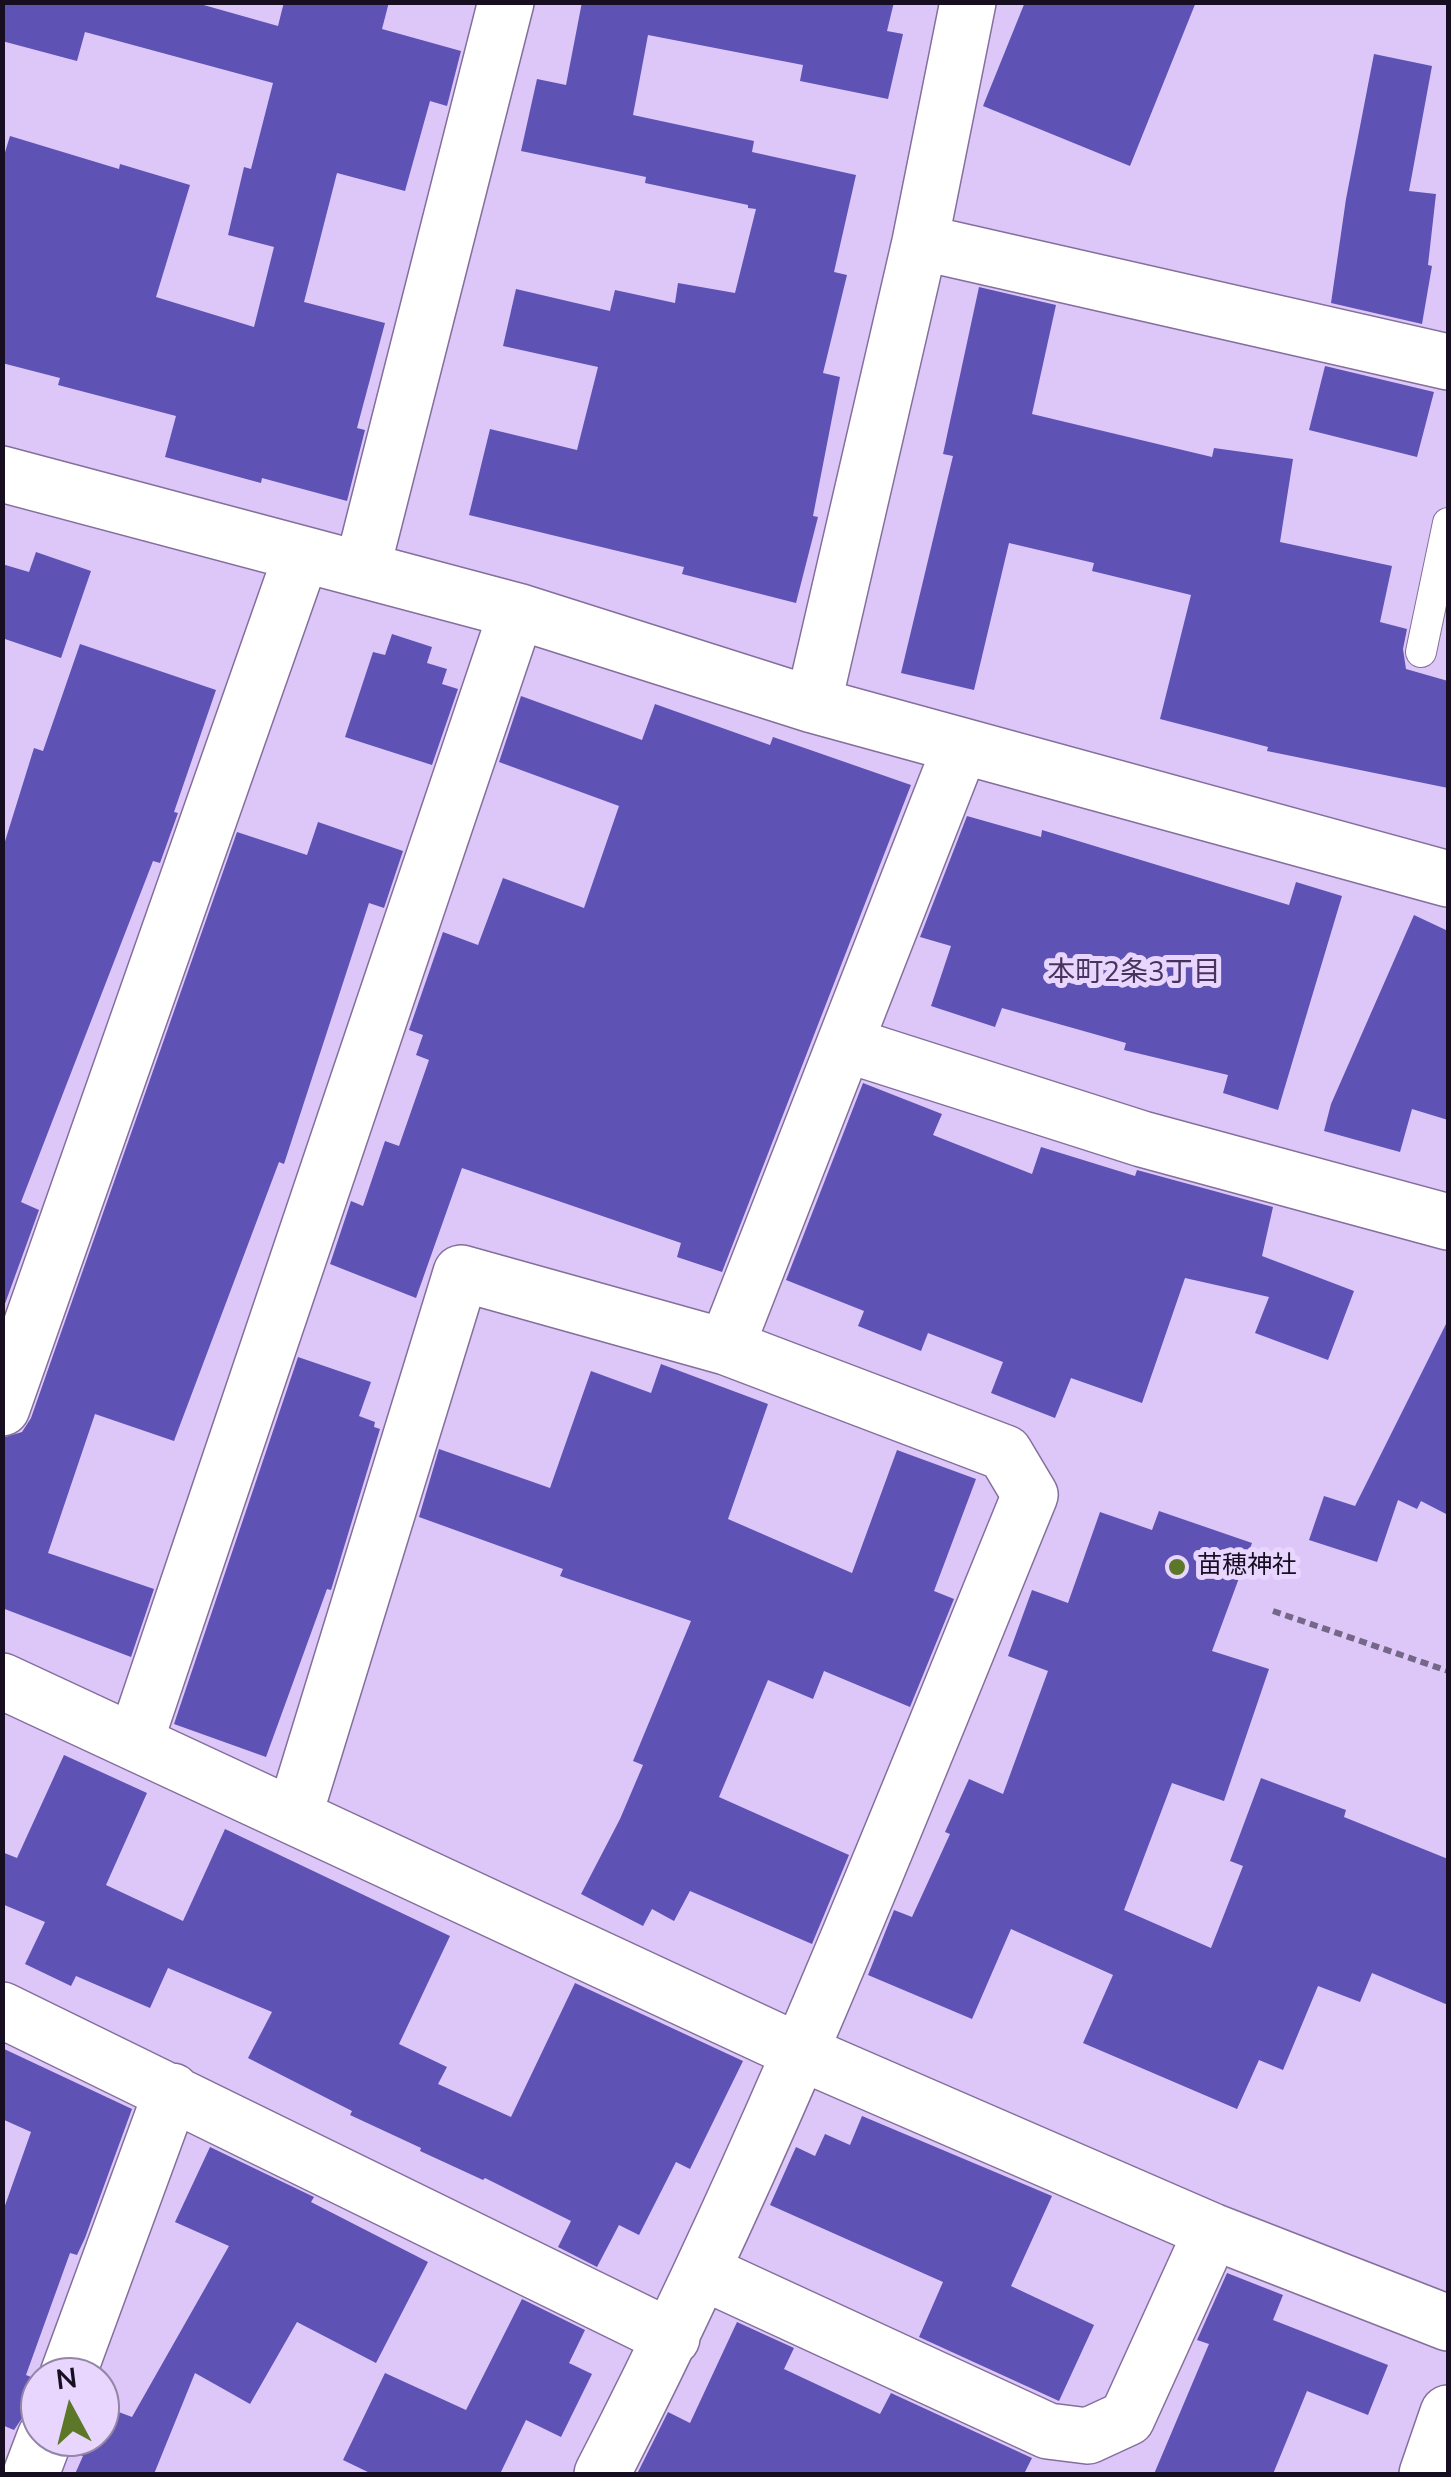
<!DOCTYPE html>
<meta charset="utf-8">
<style>
body{margin:0}
#map{position:relative;width:1451px;height:2477px;overflow:hidden;background:#ddc7f9;font-family:"Nunito Sans",sans-serif}
canvas{display:block}
.frame{position:absolute;inset:0;border:5px solid #170f21;pointer-events:none}
.north{position:absolute;left:20px;top:2357px;width:100px;height:100px;box-sizing:border-box;background:#e8d6ff;border:2px solid #9486a6;border-radius:50%;rotate:353deg;font-size:28px;font-weight:700;line-height:40px;text-align:center;color:#170f21}
.north::after{content:'';display:block;margin:auto;width:35px;height:45px;background:#5d7729;clip-path:polygon(50% 0,100% 100%,50% 72%,0 100%)}
</style>
<div id="map">
<canvas width="1451" height="2477"></canvas>
<div class="frame"></div>
<div class="north">N</div>
</div>
<script>
const context = document.querySelector('canvas').getContext('2d');
context.lineJoin = 'round';
function fillPath(path, color) {
  context.fillStyle = color;
  context.fill(path, 'evenodd');
}
function stroke(path, color, width, dash) {
  context.strokeStyle = color;
  context.lineWidth = width;
  context.lineCap = dash ? 'butt' : 'round';
  context.setLineDash(dash || []);
  context.stroke(path);
}
function write(font, color, halo, rows, align = 'center') {
  context.font = font + ' "Nunito Sans","Noto Sans JP",sans-serif';
  context.lineWidth = 10;
  context.setLineDash([]);
  context.textBaseline = 'middle';
  context.strokeStyle = halo;
  context.fillStyle = color;
  for (const [text, x, y, turn = 0] of rows) {
    context.save();
    context.translate(x, y);
    context.rotate((+turn || 0) * Math.PI / 180);
    context.textAlign = isNaN(turn) ? turn : align;
    if (halo) context.strokeText(text, 0, 0);
    context.fillText(text, 0, 0);
    context.restore();
  }
}
const building = new Path2D(`
 M2,2H193L278,26L284,2H389L382,29L461,51L447,106L430,101L405,191L337,173L304,302L385,323L357,428L365,430L347,501L262,478L261,483L165,457L176,416L58,385L60,378L2,363V162L10,136L119,169L120,164L190,185L156,297L254,327L274,247L228,235L244,167L251,169L273,83L85,32L77,61L2,41Z
 M582,2H894L887,31L903,34L888,99L800,81L803,65L648,35L633,115L754,141L752,152L856,175L834,272L847,275L823,373L840,377L813,516L818,517L796,603L682,574L684,567L469,515L490,429L577,450L598,367L503,346L516,289L610,311L615,290L675,303L678,283L735,293L756,209L748,208V205L645,183L646,177L521,151L537,79L566,85Z
 M1025,2H1196L1130,166L983,106Z
 M1374,54L1432,66L1409,191L1436,194L1428,265L1432,266L1422,324L1331,303L1346,199Z
 M979,287L1056,305L1032,414L1212,457L1214,448L1293,459L1280,542L1392,566L1380,622L1407,629L1403,649L1406,669L1448,681V788L1267,751L1268,747L1160,719L1191,595L1092,571L1094,563L1009,543L974,690L901,673L953,456L943,454Z
 M1325,366L1434,392L1417,457L1309,430Z
 M36,552L91,571L61,658L2,638V564L29,572Z
 M392,634L432,647L427,663L447,669L442,684L458,689L432,765L345,737L373,652L385,655Z
 M80,644L216,690L174,812L178,813L160,863L153,861L21,1202L39,1210L2,1312V851L34,748L43,751Z
 M521,696L642,740L655,704L770,745L773,737L911,785L722,1272L677,1257L681,1243L462,1168L416,1298L330,1264L351,1201L363,1206L385,1141L399,1146L429,1060L416,1055L423,1035L409,1030L443,932L478,945L503,878L584,908L619,806L499,762Z
 M967,816L1041,837L1042,830L1289,905L1296,882L1342,896L1278,1110L1223,1093L1228,1075L1124,1050L1126,1043L1002,1008L995,1027L931,1006L951,946L920,937Z
 M318,822L403,851L384,908L369,903L284,1164L279,1162L174,1441L95,1414L48,1553L154,1589L131,1657L2,1608V1438L22,1432L31,1418L237,832L307,855Z
 M1414,915L1448,931V1120L1412,1109L1400,1152L1324,1131L1331,1104Z
 M863,1083L942,1114L933,1135L1032,1174L1041,1147L1135,1176L1137,1170L1273,1207L1262,1256L1354,1291L1328,1360L1255,1333L1269,1297L1185,1278L1142,1403L1071,1378L1055,1418L991,1393L1003,1362L928,1333L921,1351L858,1326L864,1311L786,1280Z
 M1448,1320V1515L1421,1501L1417,1509L1398,1500L1377,1562L1309,1540L1324,1496L1355,1506Z
 M298,1357L371,1382L359,1416L375,1422L374,1427L380,1429L331,1590L327,1589L266,1757L174,1724Z
 M661,1364L768,1404L728,1519L852,1573L897,1450L976,1479L934,1591L954,1599L910,1707L824,1671L813,1699L768,1680L719,1797L849,1855L812,1944L690,1891L674,1921L652,1909L643,1926L581,1894L620,1819L643,1765L633,1761L691,1621L560,1576L563,1569L419,1517L439,1449L550,1488L591,1371L651,1393Z
 M1159,1511L1252,1543L1212,1651L1269,1669L1224,1801L1172,1783L1124,1910L1211,1948L1243,1866L1230,1861L1261,1778L1346,1810L1344,1817L1448,1859V2005L1372,1973L1360,2002L1318,1986L1283,2070L1259,2060L1237,2109L1083,2043L1113,1975L1011,1929L972,2019L868,1975L894,1910L912,1917L950,1834L945,1832L969,1779L1003,1794L1048,1671L1008,1656L1032,1590L1068,1603L1100,1512L1152,1530Z
 M64,1755L147,1793L106,1885L183,1921L225,1829L450,1936L399,2044L447,2067L438,2084L511,2117L575,1983L743,2061L690,2169L676,2162L639,2235L619,2225L597,2267L558,2247L571,2221L485,2178L483,2180L420,2151L421,2148L350,2115L352,2111L248,2058L272,2012L168,1968L150,2008L76,1976L71,1986L25,1964L45,1922L2,1904V1852L17,1858Z
 M2,2048L132,2109L85,2238L77,2255L70,2253L26,2375L36,2379L40,2406L25,2414L14,2430L2,2425V2214L31,2132L2,2119Z
 M862,2116L1052,2196L1011,2286L1094,2325L1059,2401L919,2337L943,2282L770,2205L796,2147L815,2156L825,2134L850,2145Z
 M210,2147L314,2197L311,2202L428,2262L376,2363L297,2322L250,2404L195,2373L154,2474H75L83,2456L73,2452L75,2437H100V2405L132,2417L229,2246L175,2222Z
 M1227,2273L1283,2295L1273,2320L1388,2365L1368,2415L1307,2391L1273,2474H1154L1209,2344L1197,2340Z
 M522,2299L585,2330L569,2363L592,2374L561,2437L526,2420L500,2474H372L343,2460L385,2373L466,2410Z
 M737,2322L794,2348L784,2369L880,2414L891,2393L1032,2458L1024,2474H637L668,2412L690,2423Z`);
const path = new Path2D(`
 M1273,1611L1448,1671`);
const lane = new Path2D(`
 M1421,652L1448,523`);
const street = new Path2D(`
 M920,242L1448,362
 M2,474L517,611L813,705L1448,879
 M362,569L506,2
 M813,705L920,242L968,2
 M845,1044L1142,1139L1448,1222
 M2,1408L302,554
 M2,1681L802,2053L1212,2231L1448,2323
 M135,1742L517,611
 M294,1816L461,1273L726,1347
 M2,2010L672,2338
 M703,2272L1048,2431L1088,2436L1127,2418L1212,2231
 M67,2377L172,2091
 M31,2474L45,2437
 M602,2474C766,2157 895,1825 1030,1495L1005,1453L726,1347L961,746`);
const secondary = new Path2D(`
 M1427,2474L1448,2413`);
const markers = [
 [1177,1567,10,"#5d7729"]
];
const poiNames = [
 ["苗穂神社",1197,1567]
];
const neighbourhoodNames = [
 ["本町2条3丁目",1134,974]
];
fillPath(building, '#5e52b4');
stroke(lane, '#846f9c', 32);
stroke(street, '#846f9c', 58);
stroke(secondary, '#846f9c', 58);
stroke(path, '#756788', 6, [8, 5]);
stroke(lane, '#fff', 30);
stroke(street, '#fff', 55);
stroke(secondary, '#fff', 55);
for (const [x, y, r, color] of markers) {
  const dot = new Path2D();
  dot.arc(x, y, r, 0, 2 * Math.PI);
  context.fillStyle = color;
  context.fill(dot);
  stroke(dot, '#e8d6ff', 4);
}
write('25px', '#170f21', '#e8d6ff', poiNames, 'left');
write('28px', '#47335d', '#e8d6ff', neighbourhoodNames);
</script>
